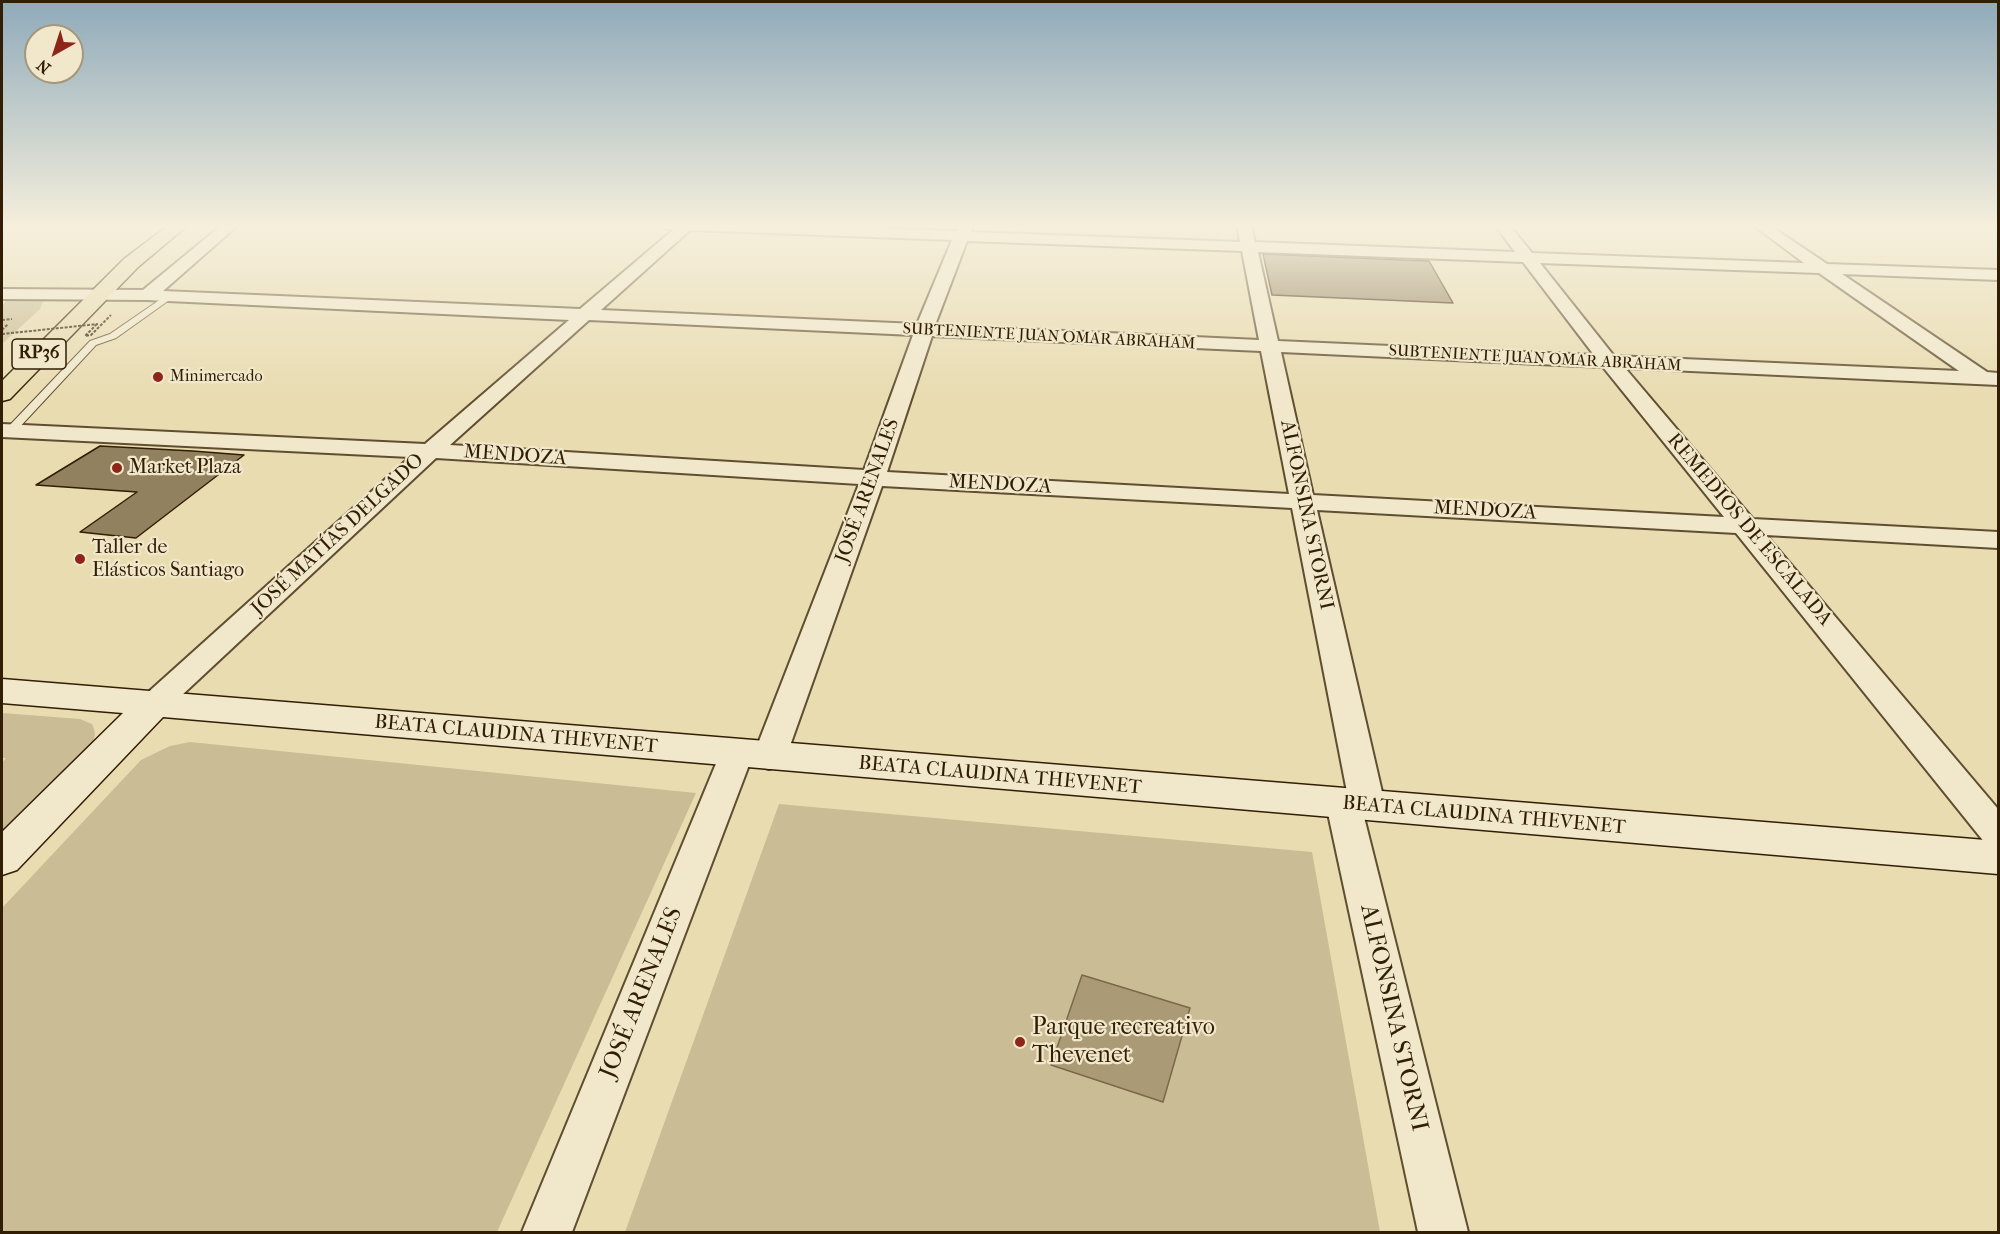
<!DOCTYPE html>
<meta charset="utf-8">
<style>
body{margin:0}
#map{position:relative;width:2000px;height:1234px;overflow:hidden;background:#e9dcb1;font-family:"IM FELL French Canon",serif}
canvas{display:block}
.frame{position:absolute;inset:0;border:3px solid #311e04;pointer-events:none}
.north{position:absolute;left:24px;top:24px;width:60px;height:60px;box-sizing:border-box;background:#f1e8cc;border:2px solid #a4977c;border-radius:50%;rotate:219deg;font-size:16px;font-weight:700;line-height:24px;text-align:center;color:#311e04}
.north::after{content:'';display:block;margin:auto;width:21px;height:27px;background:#8f2418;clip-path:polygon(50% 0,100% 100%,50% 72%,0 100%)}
</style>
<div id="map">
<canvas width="2000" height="1234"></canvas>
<div class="frame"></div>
<div class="north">N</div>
</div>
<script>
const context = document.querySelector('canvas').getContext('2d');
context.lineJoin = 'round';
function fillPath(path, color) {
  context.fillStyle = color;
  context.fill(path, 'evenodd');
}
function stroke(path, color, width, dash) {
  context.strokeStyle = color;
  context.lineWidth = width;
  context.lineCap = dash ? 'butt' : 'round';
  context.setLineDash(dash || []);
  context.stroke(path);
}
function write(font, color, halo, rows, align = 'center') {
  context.font = font + ' "IM FELL French Canon",serif';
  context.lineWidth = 4.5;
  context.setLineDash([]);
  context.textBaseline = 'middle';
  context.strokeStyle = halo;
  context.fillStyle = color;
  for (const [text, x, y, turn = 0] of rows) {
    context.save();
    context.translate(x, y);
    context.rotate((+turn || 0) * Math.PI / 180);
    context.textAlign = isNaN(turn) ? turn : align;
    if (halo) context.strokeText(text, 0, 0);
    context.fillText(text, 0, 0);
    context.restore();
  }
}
const green = new Path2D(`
 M44,299L40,309L2,344V306L6,301Z
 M2,713L80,719L92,724C95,731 96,734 93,742C84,763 21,818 2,837V763L6,758H2Z
 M190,742L696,793L497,1232H2V908L141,760L170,746Z
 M779,804L1312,852L1380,1232H625Z`);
const water = new Path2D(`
 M1082,975L1190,1008L1163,1102L1051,1065Z`);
const building = new Path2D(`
 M1263,254L1429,261L1453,303L1272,295Z
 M100,446L193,451L244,455L136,538L80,532L137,492L36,485Z`);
const path = new Path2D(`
 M2,320L12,319
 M2,330L8,324`);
const lane = new Path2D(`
 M168,294L175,296L116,338L96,345L16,431H8V427L90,341L110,334Z`);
const street = new Path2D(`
 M222,225H238L163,291L580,309L673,230L664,228L662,225H778L956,231L959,225H973L971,232L1240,242L1237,225H1251L1255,242L1515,252L1495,225H1509L1532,253L1804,263L1753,225H1769L1827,264L1998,270V280L1842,274L1987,372L1998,373V385L1625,368L1753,519L1998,532V548L1766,535L1998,809V847L1985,843L1736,533L1317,510L1385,805L1379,814L1364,817L1468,1232H1418L1326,804L1331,795L1347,792L1292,508L882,486L786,757L781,765L769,769L757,765L752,757L572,1232H522L720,754L725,746L737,742L749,746L754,754L859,484L436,458L166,710L155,713L144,710L139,703L144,696L410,457L2,437V424L425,444L569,320L147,300L2,299V289L143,290ZM690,230L952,240L917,324L601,310ZM967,241L1242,251L1259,340L935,325ZM1258,252L1523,262L1594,355L1278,341ZM1540,263L1819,273L1959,371L1614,356ZM589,320L913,335L864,470L450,445ZM932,336L1261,351L1289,494L887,472ZM1281,352L1603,367L1724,517L1313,495Z`);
const secondary = new Path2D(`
 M2,679L1998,841V874L163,717L17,870L2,875V832L123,713L2,703Z`);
const primary = new Path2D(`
 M169,225H188L138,267L10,399L2,401V381L124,259Z`);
const pathBridge = new Path2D(`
 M97,324L85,336L91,335L111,315
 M2,334L98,324`);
const markers = [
 [158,377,6,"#8f2418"],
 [117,468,6,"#8f2418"],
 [80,559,6,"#8f2418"],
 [1020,1042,6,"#8f2418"]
];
const farStreetnames = [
 ["SUBTENIENTE JUAN OMAR ABRAHAM",1049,337,3],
 ["SUBTENIENTE JUAN OMAR ABRAHAM",1535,359,3]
];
const farPoinames = [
 ["Minimercado",170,377]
];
const shields = [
 [39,354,54]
];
const shieldNames = [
 ["RP36",39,354]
];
const streetNames = [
 ["MENDOZA",515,456,4],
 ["MENDOZA",1000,485,3],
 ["JOSÉ ARENALES",868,491,-70],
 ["MENDOZA",1485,511,3],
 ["ALFONSINA STORNI",1306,515,78],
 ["REMEDIOS DE ESCALADA",1749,530,50],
 ["JOSÉ MATÍAS DELGADO",338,535,-43],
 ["BEATA CLAUDINA THEVENET",516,735,5],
 ["BEATA CLAUDINA THEVENET",1000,776,5],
 ["BEATA CLAUDINA THEVENET",1484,816,5]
];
const poiNames = [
 ["Market Plaza",129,468],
 ["Taller de",92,548],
 ["Elásticos Santiago",92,571]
];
const nearStreetnames = [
 ["JOSÉ ARENALES",642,993,-68],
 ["ALFONSINA STORNI",1393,1018,77]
];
const nearPoinames = [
 ["Parque recreativo",1032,1028],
 ["Thevenet",1032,1056]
];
fillPath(green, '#cabc94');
fillPath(water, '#aa9b76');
stroke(water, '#7a6948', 1.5);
fillPath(building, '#91815e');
stroke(building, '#311e04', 1.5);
stroke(lane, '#5f4e2f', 2);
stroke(street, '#5f4e2f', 4);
stroke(secondary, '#311e04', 3);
stroke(primary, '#311e04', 3);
stroke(path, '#311e04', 2, [3, 1.5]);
fillPath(lane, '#f1e8cc');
fillPath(street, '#f1e8cc');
fillPath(secondary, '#f1e8cc');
fillPath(primary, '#e9dcb1');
stroke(pathBridge, '#311e04', 2, [3, 1.5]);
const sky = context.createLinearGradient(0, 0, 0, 397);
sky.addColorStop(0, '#8faaba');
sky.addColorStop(0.57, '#f5efdc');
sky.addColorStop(1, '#f5efdc00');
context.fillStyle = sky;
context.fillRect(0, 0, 2000, 397);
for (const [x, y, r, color] of markers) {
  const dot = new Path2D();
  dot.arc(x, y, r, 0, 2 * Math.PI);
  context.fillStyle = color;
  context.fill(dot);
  stroke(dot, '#f1e8cc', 2);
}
write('16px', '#311e04', '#f1e8cc', farStreetnames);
write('16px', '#311e04', '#f1e8cc', farPoinames, 'left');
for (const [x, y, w] of shields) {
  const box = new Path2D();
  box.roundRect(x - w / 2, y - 15, w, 30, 4.5);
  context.fillStyle = '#f1e8cc';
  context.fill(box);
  stroke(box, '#311e04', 1.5);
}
write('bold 18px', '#311e04', null, shieldNames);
write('20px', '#311e04', '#f1e8cc', streetNames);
write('20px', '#311e04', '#f1e8cc', poiNames, 'left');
write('24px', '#311e04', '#f1e8cc', nearStreetnames);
write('24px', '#311e04', '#f1e8cc', nearPoinames, 'left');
</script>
